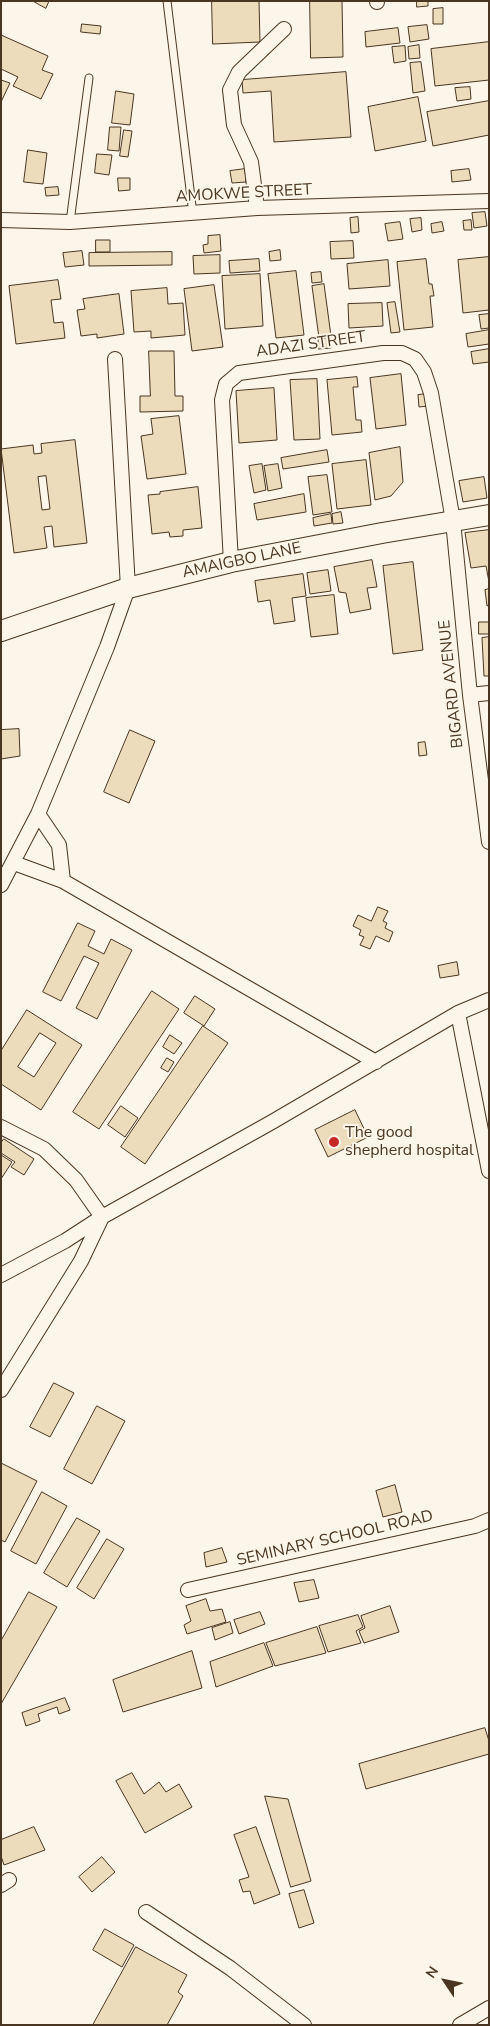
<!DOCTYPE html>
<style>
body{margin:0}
#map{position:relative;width:490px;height:2026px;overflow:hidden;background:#fbf6e9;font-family:"Nunito Sans",sans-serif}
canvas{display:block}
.frame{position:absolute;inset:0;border:2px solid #4a3520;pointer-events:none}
.north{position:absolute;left:420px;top:1956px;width:50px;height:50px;-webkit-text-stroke:4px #fbf6e9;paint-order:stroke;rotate:304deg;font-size:14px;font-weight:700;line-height:20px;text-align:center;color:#4a3520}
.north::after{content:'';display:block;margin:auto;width:18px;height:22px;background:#4a3520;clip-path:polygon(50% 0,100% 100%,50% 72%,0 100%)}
</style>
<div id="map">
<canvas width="490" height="2026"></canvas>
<div class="frame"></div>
<div class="north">N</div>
</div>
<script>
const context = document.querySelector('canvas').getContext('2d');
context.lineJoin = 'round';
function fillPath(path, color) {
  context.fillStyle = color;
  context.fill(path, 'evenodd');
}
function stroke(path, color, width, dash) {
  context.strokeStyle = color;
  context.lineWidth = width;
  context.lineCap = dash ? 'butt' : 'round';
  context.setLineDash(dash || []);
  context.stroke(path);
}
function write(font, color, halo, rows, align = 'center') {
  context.font = font + ' "Nunito Sans",sans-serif';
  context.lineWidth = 4;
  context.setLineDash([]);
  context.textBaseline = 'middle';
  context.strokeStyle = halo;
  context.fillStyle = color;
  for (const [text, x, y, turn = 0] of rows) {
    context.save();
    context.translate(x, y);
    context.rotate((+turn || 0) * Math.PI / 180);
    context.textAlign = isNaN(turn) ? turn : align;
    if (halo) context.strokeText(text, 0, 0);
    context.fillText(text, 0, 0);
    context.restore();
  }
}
const building = new Path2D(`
 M33,1H49L46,8Z
 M212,1H259L260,42L213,44Z
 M310,1H342L343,57L311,58Z
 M417,1H428V6L417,7Z
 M443,8V24H433V9Z
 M82,24L101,26L100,34L81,32Z
 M427,25L429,39L410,42L408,27Z
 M398,28L400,43L366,47L365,32Z
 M1,35L48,56L42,70L53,74L41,99L13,86L18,77L1,69Z
 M489,42V80L435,86L431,49Z
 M419,45L420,58L409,59L408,47Z
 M405,46L406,61L394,63L392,47Z
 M421,62L425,91L413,93L410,63Z
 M346,72L351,137L274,142L271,91L243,93L242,80Z
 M1,80L10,83L1,102Z
 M470,87L471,99L457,101L455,88Z
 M116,91L134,94L130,125L112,123Z
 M418,97L426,141L375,151L368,107Z
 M489,101V135L433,146L427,112Z
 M110,127H121L119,151L108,150Z
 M124,130L132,131L128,157L120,156Z
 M28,150L47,153L43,184L24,182Z
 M97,154L112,155L109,175L95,173Z
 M245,169L246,182L232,183L230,171Z
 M469,169L471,180L452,182L451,171Z
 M118,178H130V190L119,191Z
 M58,187L59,195L46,196L45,188Z
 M485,212L487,226L474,228L472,213Z
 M358,217L359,232L351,233L350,218Z
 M421,218L422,230L412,232L410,219Z
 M471,220L472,230H464L463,221Z
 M400,222L403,239L388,241L385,224Z
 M442,222L444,231L432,233L431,224Z
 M220,235L221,251L204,253L203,245L208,244V236Z
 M96,240H110V252H96Z
 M353,241L354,258L331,259L330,242Z
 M280,250L281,260L270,261L269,252Z
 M82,251L84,265L65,267L63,253Z
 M172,252V265L89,266V253Z
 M220,255V273L194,274L193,256Z
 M489,257V310L463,313L458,260Z
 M259,259L260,271L230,273L229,261Z
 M426,259L429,284H432L434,296H430L433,327L404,330L397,262Z
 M388,260L390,286L349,289L347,264Z
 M296,271L304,335L276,338L268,274Z
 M321,272L322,282L312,283L311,273Z
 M260,274L263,326L225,329L222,276Z
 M58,280L61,299L51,300L54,323L63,322L65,338L16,344L9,286Z
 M324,284L331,336L319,338L312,286Z
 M214,285L223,347L192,351L184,289Z
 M167,288L168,304L183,303L185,335L151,338V331L134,332L131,291Z
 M119,294L124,334L97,338V334L81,336L77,310L85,309L83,299Z
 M395,302L400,332L391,333L387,303Z
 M382,303L383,326L349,328L348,304Z
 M489,314V328L481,329L479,315Z
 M489,330V344L468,347L466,334Z
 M330,338L331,348L318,349V340Z
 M489,349V362L473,364L471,352Z
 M149,351H174L175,396H183V411L140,412V396H150Z
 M401,374L406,425L376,429L370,378Z
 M357,377L358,387H353L356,420H361L362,432L332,435L327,380Z
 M317,379L320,439L294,440L290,380Z
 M274,388L277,440L239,443L236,391Z
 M427,394L428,406L419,407L418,395Z
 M179,416L186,474L147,479L141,436L153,434L151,419Z
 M75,440L87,543L54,547L52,526L44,527L47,548L14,553L1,449L33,445L34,454L42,453L41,444ZM46,476L50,509L42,510L38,477Z
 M400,447L403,482L391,496L375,500L369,453Z
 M327,450L329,462L283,469L281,458Z
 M366,460L371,505L337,509L332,464Z
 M262,464L266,490L254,493L249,466Z
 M278,464L282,488L268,491L264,466Z
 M327,475L332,512L313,515L308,477Z
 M484,477L487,498L463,502L459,481Z
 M198,487L202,528L183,530V536L170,537L169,532L152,534L148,495L160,494V492Z
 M304,494L306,512L257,520L254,504Z
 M341,512L343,523L333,524L332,514Z
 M331,514L332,523L314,526L313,518Z
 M489,530V582L486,566L471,568L465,533Z
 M372,560L377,587L367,588L371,609L350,613L346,593L339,592L334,567Z
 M413,562L423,650L393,654L383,566Z
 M328,570L331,591L310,594L307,573Z
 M303,574L306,596L292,598L295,621L274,624L270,600L258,602L255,581Z
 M489,589V605L487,606L485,590Z
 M334,595L338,634L311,637L306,598Z
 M479,622H489V634H479Z
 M489,637V676H484L482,638Z
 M19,729L20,756L1,759V730Z
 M130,730L155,741L129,803L104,792Z
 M425,742L427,755L419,756L418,743Z
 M378,907L388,911L383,921L387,923L385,928L393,932L389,942L376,936L370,949L360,945L364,937L359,935L361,930L353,926L358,915L371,921Z
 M78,923L95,931L88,946L104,954L111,939L132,950L97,1019L76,1008L99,963L84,956L61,1001L43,992Z
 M457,962L459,975L440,978L438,966Z
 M152,991L179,1009L99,1129L73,1112Z
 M195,996L215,1009L204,1026L184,1013Z
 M27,1010L82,1045L41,1110L1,1084V1051ZM40,1033L56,1043L34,1077L18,1067Z
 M203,1026L228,1043L145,1164L121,1147Z
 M170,1035L182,1043L174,1054L163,1047Z
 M167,1058L174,1062L168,1072L161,1068Z
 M121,1106L138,1118L125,1137L108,1125Z
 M355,1110L368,1137L328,1157L315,1130Z
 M4,1139L34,1159L24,1175L11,1167L15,1162L1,1153V1143Z
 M1,1155L12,1162L1,1179Z
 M54,1383L74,1393L50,1437L30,1427Z
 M97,1406L125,1421L92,1484L64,1469Z
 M1,1463L37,1481L5,1542L1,1540Z
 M395,1485L402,1512L383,1517L376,1491Z
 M42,1492L67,1506L36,1564L11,1551Z
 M77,1518L100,1531L67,1587L44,1573Z
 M107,1539L124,1549L94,1599L77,1588Z
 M222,1548L227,1562L206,1567L204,1553Z
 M314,1580L319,1598L299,1602L294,1583Z
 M29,1592L57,1607L1,1704V1641Z
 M206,1599L210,1611L222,1609L226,1622L187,1634L184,1625L191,1621L186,1606Z
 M390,1606L399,1632L364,1643L359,1631L365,1628L361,1616Z
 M260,1612L265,1624L239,1634L234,1620Z
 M358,1615L363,1627L356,1631L361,1643L328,1652L319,1626Z
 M230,1622L233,1633L215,1640L212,1628Z
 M317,1627L326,1653L275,1666L266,1643Z
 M264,1643L273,1666L216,1687L210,1662Z
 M192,1651L202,1688L123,1712L113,1680Z
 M65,1698L70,1710L59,1714L57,1707L38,1714L40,1721L26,1726L22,1713Z
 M485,1728L489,1741V1754L366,1789L359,1764Z
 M132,1773L144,1794L159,1782L166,1792L179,1784L192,1807L145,1833L116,1781Z
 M265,1796L288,1799L311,1881L291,1887Z
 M34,1827L45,1850L4,1865L1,1856V1840Z
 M256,1827L280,1894L254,1904L250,1891L243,1892L239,1880L249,1877L234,1835Z
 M102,1857L115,1872L92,1892L79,1877Z
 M304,1890L314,1923L299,1928L289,1894Z
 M105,1929L134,1945L122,1967L93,1950Z
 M136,1947L187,1975L178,1992L183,1996L167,2025H93Z`);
const service = new Path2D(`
 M167,1L193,214
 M70,222L89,78`);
const minor = new Path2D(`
 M377,2V1
 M257,208L251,162L234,125L230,90L239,72L284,29
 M1,220L70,222L257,208L489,201
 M231,562L222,400L226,384L239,373L383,353H402L415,359L424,372L431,393L453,521L470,695L489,842
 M470,695L489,693
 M38,814L59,845L63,881
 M14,863L63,881L376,1062
 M1,885L38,814L107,647L128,588L115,359
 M489,1000L458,1013L489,1171
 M1,1127L44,1149L76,1180L102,1217L81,1261L1,1390
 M1,1275L65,1241L102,1217L272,1122L458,1013
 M188,1590L475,1526L489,1520
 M1,1885L9,1880
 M146,1912L230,1968L304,2025
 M460,2025L489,2008`);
const secondary = new Path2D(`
 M1,631L128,588L231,562L382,533L489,515`);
const markers = [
 [334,1142,6,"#c62828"]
];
const streetNames = [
 ["AMOKWE STREET",244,194,-3],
 ["ADAZI STREET",311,345,-8],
 ["AMAIGBO LANE",242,561,-12],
 ["BIGARD AVENUE",452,684,-96],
 ["SEMINARY SCHOOL ROAD",335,1539,-13]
];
const poiNames = [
 ["The good",345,1133],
 ["shepherd hospital",345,1151]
];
fillPath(building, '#ecdcbc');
stroke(building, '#4a3520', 1);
stroke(service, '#4a3520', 9);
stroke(minor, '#4a3520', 16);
stroke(secondary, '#4a3520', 22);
stroke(service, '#fbf6e9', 7);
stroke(minor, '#fbf6e9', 14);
stroke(secondary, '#fbf6e9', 20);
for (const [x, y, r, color] of markers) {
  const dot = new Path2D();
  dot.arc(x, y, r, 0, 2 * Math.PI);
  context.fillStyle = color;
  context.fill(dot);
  stroke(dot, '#fbf6e9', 2);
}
write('16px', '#4a3520', '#fbf6e9', streetNames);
write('16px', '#4a3520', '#fbf6e9', poiNames, 'left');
</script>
